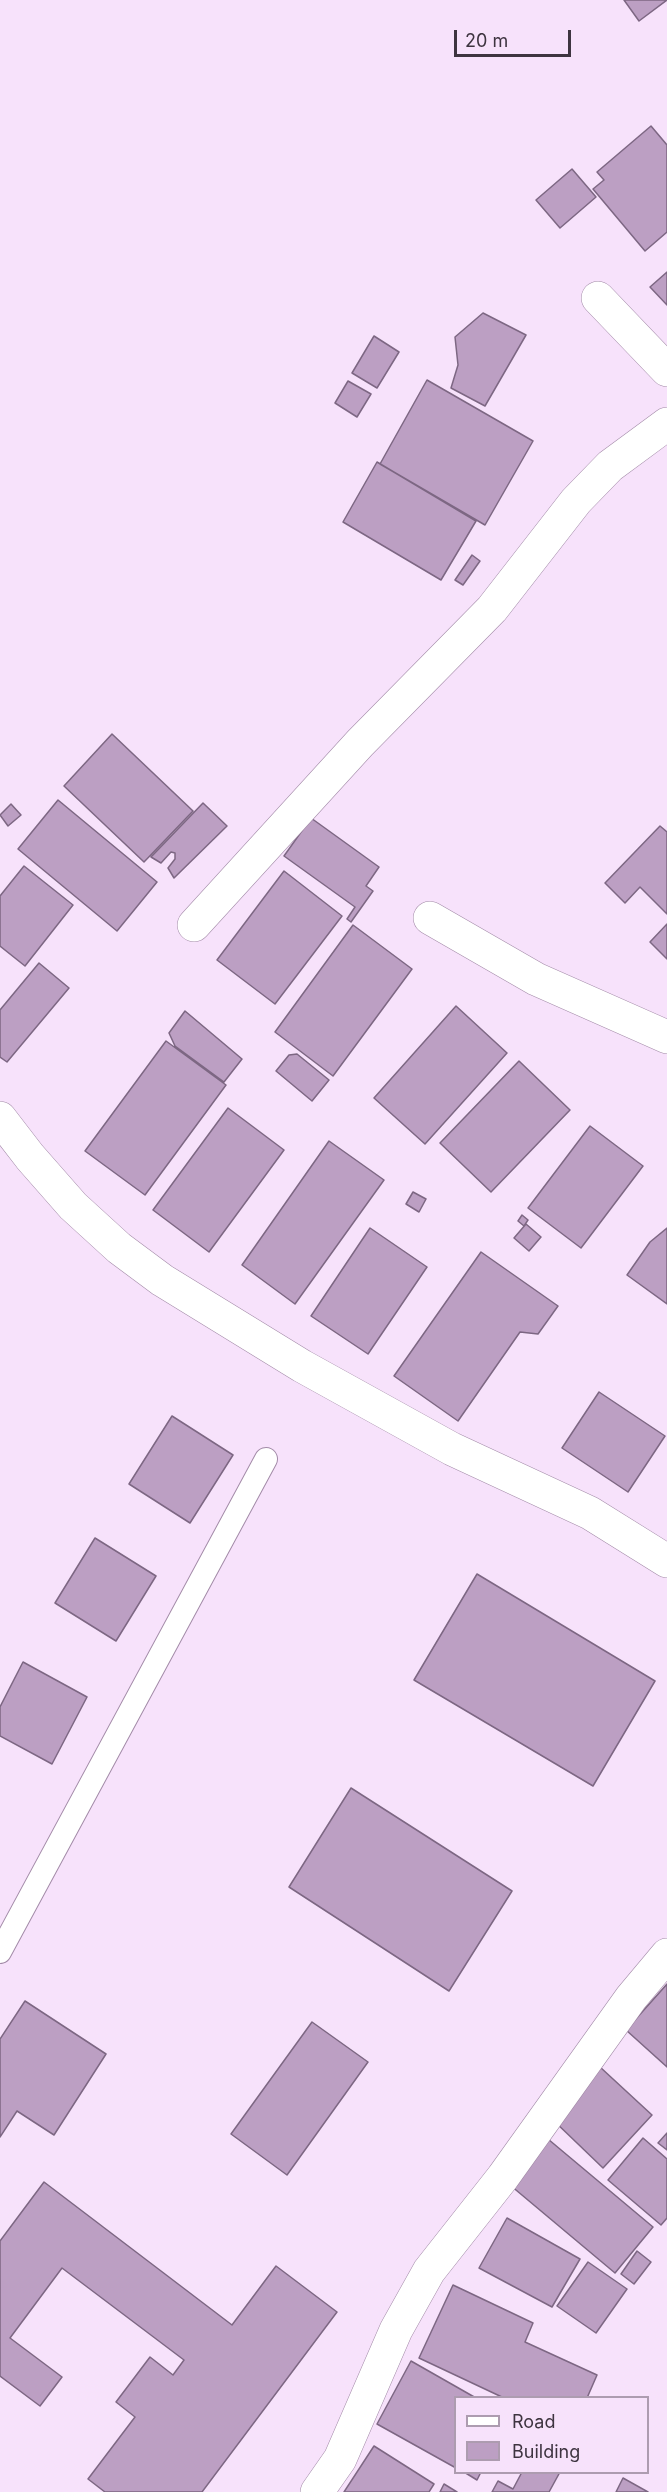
<!DOCTYPE html>
<style>
body{margin:0}
#map{position:relative;width:667px;height:2492px;overflow:hidden;background:#f7e2fb;font-family:Inter,sans-serif}
canvas{display:block}
.legend{position:absolute;left:454px;top:2396px;width:195px;height:78px;box-sizing:border-box;background:#f7e2fb;border:2px solid #ad9cb0;margin:0;padding:8px 10px;list-style:none;font-size:18px;color:#3e3440}
.legend li{display:flex;align-items:center;gap:12px;height:30px}
.legend b{width:30px;border:2px solid #ad9cb0}
.scale{position:absolute;left:454px;top:30px;width:117px;height:27px;box-sizing:border-box;border:3px solid #3e3440;border-top:0;padding-left:8px;font-size:18px;line-height:21px;white-space:nowrap;color:#3e3440;-webkit-text-stroke:4px #f7e2fb;paint-order:stroke}
</style>
<div id="map">
<canvas width="667" height="2492"></canvas>
<ul class="legend">
<li><b style="height:8px;background:#fff"></b>Road</li>
<li><b style="height:16px;background:#bc9fc3"></b>Building</li>
</ul>
<div class="scale">20 m</div>
</div>
<script>
const context = document.querySelector('canvas').getContext('2d');
context.lineJoin = 'round';
function fillPath(path, color) {
  context.fillStyle = color;
  context.fill(path, 'evenodd');
}
function stroke(path, color, width, dash) {
  context.strokeStyle = color;
  context.lineWidth = width;
  context.lineCap = dash ? 'butt' : 'round';
  context.setLineDash(dash || []);
  context.stroke(path);
}
const building = new Path2D(`
 M624,0H667L639,21Z
 M651,126L667,145V232L645,251L593,189L604,180L597,172Z
 M572,169L596,197L560,228L536,200Z
 M667,272V305L650,287Z
 M483,313L526,335L485,406L451,388L458,365L455,337Z
 M374,336L399,352L377,388L352,373Z
 M427,380L533,441L485,525L380,464Z
 M348,381L371,394L357,417L335,403Z
 M377,462L476,521L441,580L343,522Z
 M472,555L480,561L463,585L455,580Z
 M112,734L193,811L144,862L64,786Z
 M58,800L157,882L117,931L18,849Z
 M203,803L227,826L174,878L168,868L175,859V853L171,852L161,863L151,857Z
 M11,804L21,815L8,826L0,815Z
 M311,818L379,867L366,886L373,891L351,922L347,919L355,907L284,856Z
 M660,826L667,832V914L640,887L625,903L605,883Z
 M24,866L73,905L25,966L0,946V896Z
 M284,871L342,916L275,1004L217,960Z
 M667,924V959L650,942Z
 M353,925L412,969L333,1076L275,1032Z
 M39,963L69,988L7,1062L0,1057V1010Z
 M456,1006L507,1053L425,1144L374,1098Z
 M185,1011L242,1059L224,1082L175,1046L169,1033Z
 M166,1041L226,1085L145,1195L85,1151Z
 M297,1054L329,1080L312,1101L276,1071L289,1055Z
 M519,1061L570,1110L491,1192L440,1143Z
 M228,1108L284,1150L209,1252L153,1210Z
 M590,1126L643,1166L581,1248L528,1208Z
 M329,1141L384,1180L295,1304L242,1265Z
 M413,1192L426,1199L419,1212L406,1204Z
 M522,1215L528,1220L524,1226L518,1221Z
 M526,1224L541,1237L529,1251L514,1238Z
 M370,1228L427,1267L368,1354L311,1316Z
 M667,1228V1304L627,1275L650,1242Z
 M481,1252L558,1306L538,1334L520,1332L458,1421L394,1376Z
 M599,1392L665,1436L628,1492L562,1448Z
 M172,1416L233,1455L190,1523L129,1484Z
 M95,1538L156,1576L116,1641L55,1603Z
 M477,1574L655,1681L593,1786L414,1680Z
 M23,1662L87,1697L52,1764L0,1736V1707Z
 M351,1788L512,1891L449,1991L289,1887Z
 M667,1984V2067L626,2030Z
 M25,2001L106,2054L54,2135L17,2111L0,2137V2039Z
 M312,2022L368,2062L287,2175L231,2134Z
 M600,2067L652,2115L603,2168L552,2119Z
 M667,2133V2150L658,2143Z
 M542,2134L653,2227L615,2273L504,2180Z
 M643,2138L667,2159V2218L661,2225L608,2180Z
 M44,2182L232,2325L276,2266L337,2312L202,2492H105L88,2479L135,2417L116,2402L150,2357L173,2375L184,2360L62,2268L10,2338L62,2377L40,2406L0,2376V2241Z
 M507,2218L580,2259L552,2307L479,2268Z
 M637,2251L651,2262L634,2284L621,2274Z
 M588,2262L627,2289L596,2333L557,2306Z
 M453,2285L533,2323L525,2342L597,2375L587,2398H504L419,2358Z
 M411,2361L476,2398H456V2468L377,2424Z
 M374,2446L434,2484L429,2492H344Z
 M464,2472H481L477,2480Z
 M522,2472H560L549,2492H492L498,2481L513,2489Z
 M623,2478L648,2492H616Z
 M444,2484L457,2492H440Z`);
const service = new Path2D(`
 M0,1952L266,1459`);
const minor = new Path2D(`
 M598,298L667,370
 M430,918L536,979L667,1037
 M194,925L360,743L492,609L576,501L610,466L667,424
 M0,1118L30,1157L73,1206L119,1248L162,1280L302,1366L452,1449L590,1513L667,1561
 M317,2492L340,2459L396,2330L429,2271L503,2177L631,1998L667,1955`);
fillPath(building, '#bc9fc3');
stroke(building, '#7d6783', 1.5);
stroke(service, '#a38ba8', 24);
stroke(minor, '#a38ba8', 34);
stroke(service, '#fff', 22);
stroke(minor, '#fff', 33);
</script>
